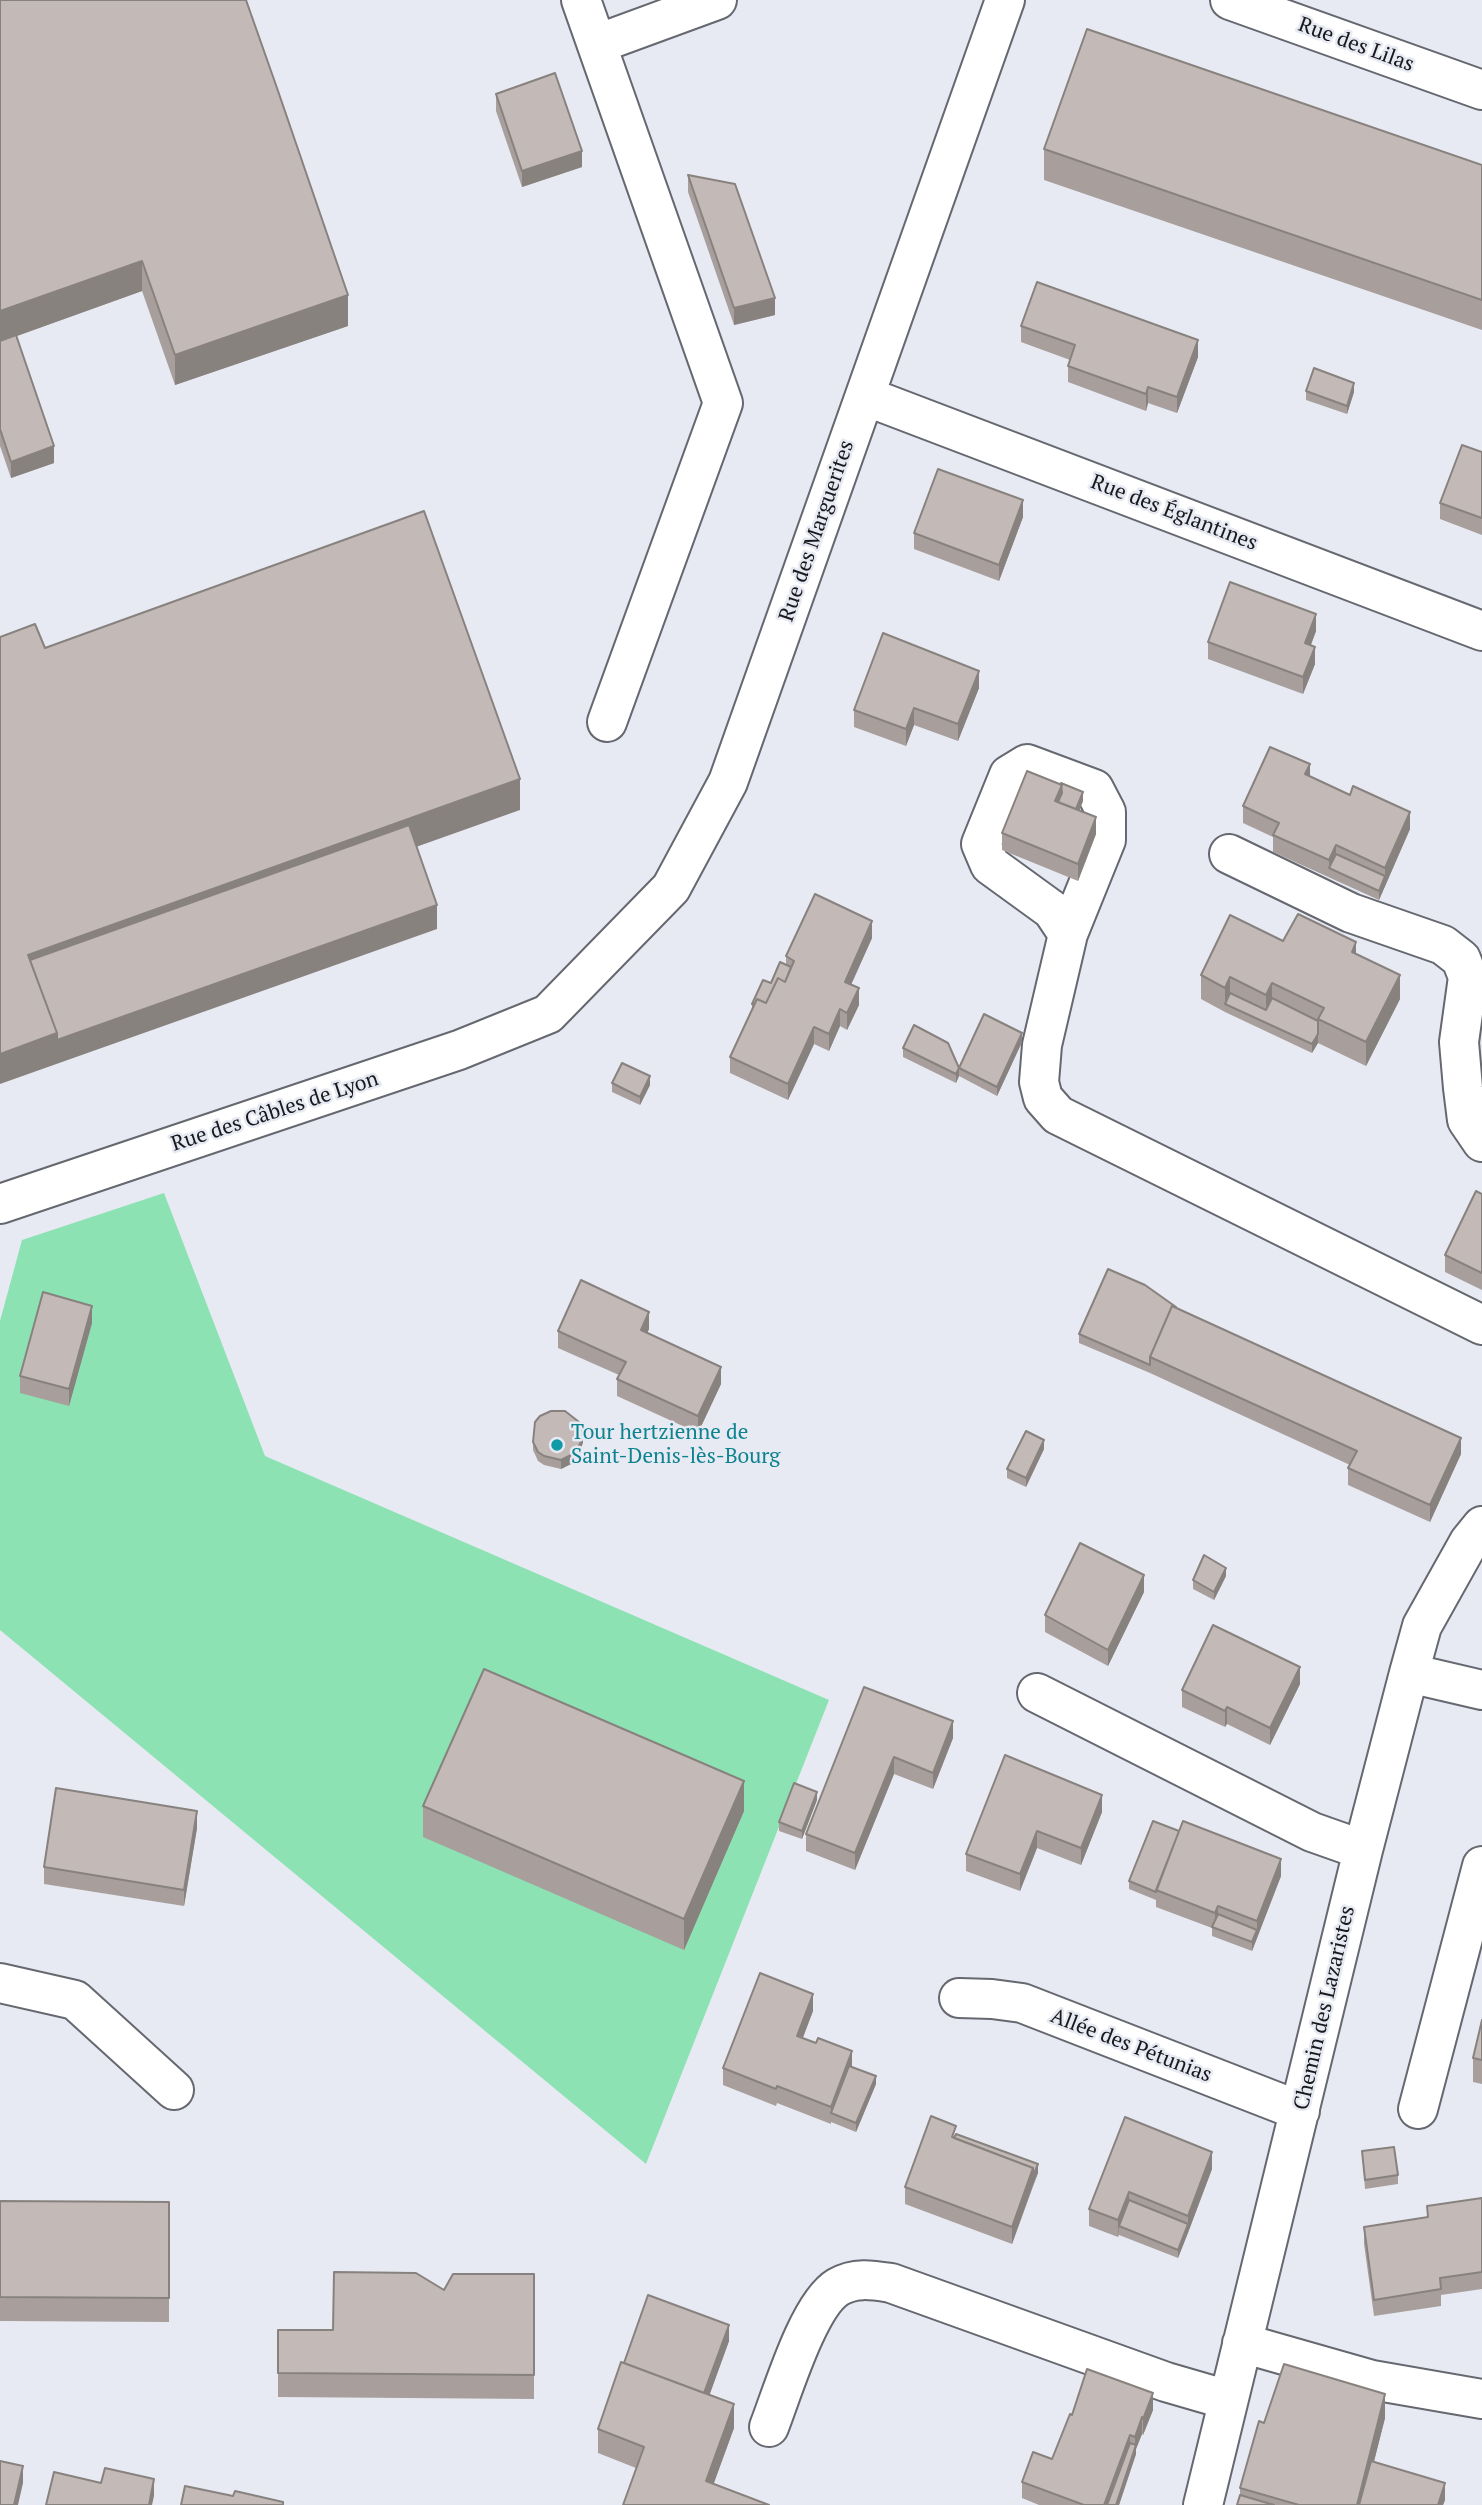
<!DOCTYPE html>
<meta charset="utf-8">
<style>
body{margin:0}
canvas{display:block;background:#e7eaf3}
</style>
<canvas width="1482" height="2505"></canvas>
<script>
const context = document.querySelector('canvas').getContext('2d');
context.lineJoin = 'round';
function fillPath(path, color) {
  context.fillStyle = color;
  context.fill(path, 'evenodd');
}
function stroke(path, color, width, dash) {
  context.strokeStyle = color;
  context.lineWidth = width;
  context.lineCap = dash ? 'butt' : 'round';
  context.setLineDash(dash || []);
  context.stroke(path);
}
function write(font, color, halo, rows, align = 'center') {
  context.font = font + ' "PT Serif",serif';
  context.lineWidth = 5;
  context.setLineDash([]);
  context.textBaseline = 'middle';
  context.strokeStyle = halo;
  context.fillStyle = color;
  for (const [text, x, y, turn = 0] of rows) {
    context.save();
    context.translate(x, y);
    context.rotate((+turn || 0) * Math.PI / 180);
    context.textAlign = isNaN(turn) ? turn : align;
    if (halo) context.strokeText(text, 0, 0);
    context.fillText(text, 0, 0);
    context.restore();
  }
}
const green = new Path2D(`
 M164,1193L265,1456L829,1700L646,2164L0,1630V1321L22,1240Z`);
const minor = new Path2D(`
 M581,0L723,403L607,722
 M1230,0L1482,90
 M597,44L717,0
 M865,396L1482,631
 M1229,854L1351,913L1443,945L1461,959L1468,977L1459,1042L1463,1088L1467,1120L1482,1142
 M1068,934L1052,910L990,865L981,844L1009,775L1027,764L1094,789L1106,812V840L1068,934L1042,1045L1039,1082L1043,1098L1058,1115L1482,1325
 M0,1204L459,1050L548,1014L671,888L728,782L1005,0
 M1409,1673L1482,1690
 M1037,1693L1312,1832L1363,1850
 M0,1983L75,2000L174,2090
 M959,1998L992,1999L1022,2003L1300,2111
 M1418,2109L1482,1866
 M1242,2343L1372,2380L1482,2399
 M769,2427C782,2394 808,2305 838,2287C855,2277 872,2280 891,2283L1166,2382L1228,2400
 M1203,2505L1363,1850L1409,1673L1422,1626L1469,1542L1482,1526`);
const wall = new Path2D(`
 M0,0L348,326L175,385L142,291L17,336L54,463L11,478L0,446Z
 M496,94L582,167L522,187L496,111Z
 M1044,149L1482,165V330L1044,180Z
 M688,175L775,315L734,325L688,192Z
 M1021,326L1198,357L1177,413L1148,403L1146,411L1068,382V366L1070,360L1021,342Z
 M1306,391L1354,392L1347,414L1306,400Z
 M1482,452V535L1440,519V503Z
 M1023,517L999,581L914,549V533Z
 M1316,631L1311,645L1315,664L1303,694L1208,659V642Z
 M979,688L958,741L914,725L906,746L854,727V710Z
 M1310,776L1410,829L1379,900L1273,852V837L1243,823V806Z
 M1083,801L1079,810L1096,834L1078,881L1002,850V833Z
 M872,938L851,985L859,1005L847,1030L840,1026L829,1051L814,1044L788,1100L730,1073V1057L752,1011V1004L786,965V956Z
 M1283,941L1356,954L1400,999L1366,1066L1318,1043L1312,1053L1225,1012L1201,999V975Z
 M1022,1042L997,1096L959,1076L956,1083L903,1057V1048L959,1068Z
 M612,1083L650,1085L640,1105L612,1092Z
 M1482,1194V1290L1445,1272V1255Z
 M1176,1307L1461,1454L1430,1522L1348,1485V1468L1350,1465L1150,1373L1079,1343V1334Z
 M92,1323L69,1406L20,1393V1376Z
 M649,1329L647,1333L721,1384L698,1433L617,1396V1379L619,1375L558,1348V1331Z
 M533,1442H583L580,1452L573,1463L561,1469L544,1465L538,1461L533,1450Z
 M1044,1449L1026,1487L1007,1478V1469Z
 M1226,1576L1214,1600L1193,1589V1580Z
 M1144,1592L1108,1666L1045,1632V1615Z
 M1300,1684L1270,1745L1227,1724L1225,1727L1182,1707V1690Z
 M864,1687L953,1738L933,1789L894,1774L855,1870L806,1851V1834Z
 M1005,1755L1102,1812L1081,1865L1037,1848L1020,1891L966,1871V1854Z
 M817,1800L802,1839L779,1831V1822Z
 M423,1806L744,1811L684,1950L423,1837Z
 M197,1828L184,1906L44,1884V1867Z
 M1281,1876L1252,1951L1212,1936V1928L1156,1907V1900L1129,1889V1881Z
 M813,2011L803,2038L852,2067L876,2084L856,2132L831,2122V2124L777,2103L776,2106L723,2085V2068Z
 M1482,2020V2084L1473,2082V2058Z
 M1125,2117L1212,2169L1178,2258L1119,2235L1118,2237L1089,2226V2209Z
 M956,2134L1038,2173L1012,2244L905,2204V2187Z
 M1362,2151L1398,2175V2184L1365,2189Z
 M1482,2198V2289L1441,2295V2306L1374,2316L1364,2244V2227L1427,2217V2206Z
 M0,2201L169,2202V2322L0,2321Z
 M534,2274V2399L278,2397V2330H333L442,2289Z
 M729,2341L709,2395L734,2428L713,2484L636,2468L598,2453V2429L624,2363Z
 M1153,2410L1143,2435L1142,2434L1136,2449V2454L1119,2505H1039L1022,2498V2482L1052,2459L1072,2415Z
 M1385,2418L1374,2461L1445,2500L1443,2505H1237L1240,2495V2488L1264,2423Z`);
const shadedWall = new Path2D(`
 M582,151V167L522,187V171Z
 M142,261V291L0,342V311Z
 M348,295V326L175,385V355Z
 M775,298V315L734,325V308Z
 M1198,340V357L1177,413V397Z
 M1354,383V392L1347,414V406Z
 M1148,387V403L1146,411V394Z
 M54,446V463L11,478V462Z
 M1023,500V517L999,581V565Z
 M1316,614V631L1305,660V643Z
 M1315,647V664L1303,694V677Z
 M979,671V688L958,741V724Z
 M914,708V725L906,746V729Z
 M1310,764V781L1305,774Z
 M520,779V810L36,982L28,955Z
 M1062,785V802L1055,809V801Z
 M1083,792V801L1074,825V816Z
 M1410,812V829L1379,900V891L1385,876V868Z
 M1096,817V834L1078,881V864Z
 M1336,845V862L1329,868V860Z
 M437,905V929L0,1084V1054L57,1033Z
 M872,921V938L845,998V982Z
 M1356,942V966L1352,952Z
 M1400,975V999L1366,1066V1042Z
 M1230,977V1001L1225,1004V988Z
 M1272,983V1007L1266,1019V995Z
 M859,988V1005L847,1030V1013Z
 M840,1009V1026L829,1051V1034Z
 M814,1027V1044L788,1100V1084Z
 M1022,1033V1042L997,1096V1087Z
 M1318,1034V1043L1312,1053V1044Z
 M959,1068V1076L956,1083V1074Z
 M650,1076V1085L640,1105V1097Z
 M92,1306V1323L69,1406V1389Z
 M649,1312V1329L641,1347V1330Z
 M721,1367V1384L698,1433V1416Z
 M583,1434V1442L580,1452L573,1463L561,1469V1460Z
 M1461,1438V1454L1430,1522V1505Z
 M1044,1440V1449L1026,1487V1478Z
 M1226,1568V1576L1214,1600V1592Z
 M1144,1575V1592L1108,1666V1650Z
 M1300,1667V1684L1270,1745V1728Z
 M1227,1707V1724L1225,1727V1711Z
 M953,1721V1738L933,1789V1773Z
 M894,1757V1774L855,1870V1853Z
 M744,1781V1811L684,1950V1919Z
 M817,1792V1800L802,1839V1831Z
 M1102,1795V1812L1081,1865V1848Z
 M197,1811V1828L184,1906V1890Z
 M1037,1831V1848L1020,1891V1874Z
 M1281,1859V1876L1252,1951V1942L1257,1930V1921Z
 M1218,1906V1923L1215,1930V1913Z
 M813,1994V2011L797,2052V2036Z
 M852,2051V2068L831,2113V2124V2107Z
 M876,2076V2084L856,2132V2123Z
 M1212,2152V2169L1188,2233V2216Z
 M1038,2164V2173L1033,2185V2176Z
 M1033,2168V2185L1012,2244V2227Z
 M1129,2192V2209L1119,2226L1118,2237V2220Z
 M1188,2224V2233L1178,2258V2250Z
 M729,2325V2341L702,2416V2399Z
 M1153,2393V2410L1143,2435V2419Z
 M1385,2394V2418L1363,2505H1357Z
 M734,2404V2428L706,2505V2481Z
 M1142,2417V2434L1136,2449V2454L1119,2505H1116L1135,2450V2437Z
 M1130,2435V2452L1110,2505H1104Z
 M23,2466V2483L18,2505H14Z
 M154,2479V2496L152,2505H149Z
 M1445,2483V2500L1443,2505H1438Z`);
const building = new Path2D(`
 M0,0H246L277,88L348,295L175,355L142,261L0,311Z
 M1087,29L1482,165V300L1044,149Z
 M555,73L582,151L522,171L496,94Z
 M688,175L735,184L775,298L734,308Z
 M1037,282L1198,340L1177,397L1148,387L1146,394L1068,366L1075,345L1021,326Z
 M16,335L54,446L11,462L0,429V341Z
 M1314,368L1354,383L1347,406L1306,391Z
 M1462,445L1482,452V518L1440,503Z
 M938,469L1023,500L999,565L914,533Z
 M424,511L520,779L28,955L57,1033L0,1054V637L35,624L45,648Z
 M1230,582L1316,614L1305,643L1315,647L1303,677L1208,642Z
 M883,633L979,671L958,724L914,708L906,729L854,710Z
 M1270,747L1310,764L1305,774L1350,795L1353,786L1410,812L1385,868L1336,845L1329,860L1273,835L1279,823L1243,806Z
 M1027,771L1062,785L1055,801L1096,817L1078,864L1002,833Z
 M1061,783L1083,792L1076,809L1058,802L1062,793Z
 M409,825L437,905L57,1040V1033L30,960Z
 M1336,854L1385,876L1379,891L1329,868Z
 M815,894L872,921L845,982L859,988L847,1013L840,1009L829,1034L814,1027L788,1084L730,1057L757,999L766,1003L778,978L785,982L794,961L786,956Z
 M1298,914L1356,942L1352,952L1400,975L1366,1042L1318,1019L1324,1008L1272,983L1266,995L1230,977L1225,988L1201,975L1230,915L1283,941Z
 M780,962L791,967L785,982L778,978L766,1003L757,999L754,1005L752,1004L763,980L771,983Z
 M1230,993L1266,1010L1272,998L1318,1021V1034L1312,1044L1225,1004Z
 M984,1014L1022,1033L997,1087L959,1068L956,1074L903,1048L914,1025L948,1043L959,1068Z
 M622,1063L650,1076L640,1097L612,1083Z
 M1476,1191L1482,1194V1273L1445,1255Z
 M1108,1269L1145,1285L1176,1307L1172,1306L1150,1357V1365L1079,1334Z
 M581,1280L649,1312L641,1330L721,1367L698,1416L617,1379L626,1362L558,1331Z
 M43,1292L92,1306L69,1389L20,1376Z
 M1172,1306L1461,1438L1430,1505L1348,1468L1357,1451L1150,1357Z
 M551,1411H565L579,1422L583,1434L580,1444L573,1454L561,1460L544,1456L538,1452L533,1442L535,1422L540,1416Z
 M1026,1431L1044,1440L1026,1478L1007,1469Z
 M1080,1543L1144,1575L1108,1650L1045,1615Z
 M1204,1555L1226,1568L1214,1592L1193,1580Z
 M1213,1625L1300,1667L1270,1728L1227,1707L1225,1711L1182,1690Z
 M484,1669L744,1781L684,1919L423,1806Z
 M864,1687L953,1721L933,1773L894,1757L855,1853L806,1834Z
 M1005,1755L1102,1795L1081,1848L1037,1831L1020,1874L966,1854Z
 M794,1783L817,1792L802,1831L779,1822Z
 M56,1788L197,1811L184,1890L44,1867Z
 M1153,1821L1179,1831L1156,1892L1129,1881Z
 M1183,1821L1281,1859L1257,1921L1218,1906L1215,1913L1156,1890Z
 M1218,1914L1257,1930L1252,1942L1212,1927Z
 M760,1973L813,1994L797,2036L816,2043L818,2038L852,2051L831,2107L777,2086L776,2089L723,2068Z
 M1482,2020V2060L1473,2058Z
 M849,2066L876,2076L856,2123L831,2113Z
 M931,2116L956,2126L952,2137L1033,2168L1012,2227L905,2187Z
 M1125,2117L1212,2152L1188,2216L1129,2192L1118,2220L1089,2209Z
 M956,2134L1038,2164L1033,2176V2168L954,2138Z
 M1394,2147L1398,2175L1365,2180L1362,2151Z
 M1482,2198V2272L1440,2278L1441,2289L1374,2300L1364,2227L1428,2217L1427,2206Z
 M1129,2200L1188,2224L1178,2250L1119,2226Z
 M0,2201L169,2202V2298L0,2297Z
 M334,2272L416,2273L444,2290L453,2274H534V2375L278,2373V2330H333Z
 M648,2295L729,2325L704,2393L624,2363Z
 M621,2362L734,2404L706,2481L769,2505H623L644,2447L598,2429Z
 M1284,2364L1385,2394L1357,2505H1299L1240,2488L1259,2421L1264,2423Z
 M1087,2369L1153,2393L1143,2419L1142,2417L1135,2437L1130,2435L1104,2505H1084L1022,2482L1033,2452L1052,2459L1070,2414L1072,2415Z
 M1130,2443L1136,2445L1116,2505H1107Z
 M0,2461L23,2466L14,2505H0Z
 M1371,2461L1445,2483L1438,2505H1359Z
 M105,2468L154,2479L149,2505H46L54,2472L101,2483Z
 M185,2486L233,2496L235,2491L283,2502V2505H181Z
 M1240,2495L1274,2505H1237Z`);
const markers = [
 [557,1445,7,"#0f9aa8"]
];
const streetNames = [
 ["Rue des Lilas",1356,45,20],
 ["Rue des Églantines",1174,513,21],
 ["Rue des Marguerites",817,531,-71],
 ["Rue des Câbles de Lyon",275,1112,-18],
 ["Chemin des Lazaristes",1325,2008,-77],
 ["Allée des Pétunias",1131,2046,21]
];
const cultureNames = [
 ["Tour hertzienne de",571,1433],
 ["Saint-Denis-lès-Bourg",571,1457]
];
fillPath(green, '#8de2b4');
stroke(minor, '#666870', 42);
stroke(minor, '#fff', 38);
fillPath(wall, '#a89f9d');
fillPath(shadedWall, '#88827f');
fillPath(building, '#c3b9b6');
stroke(building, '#88827f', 2);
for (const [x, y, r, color] of markers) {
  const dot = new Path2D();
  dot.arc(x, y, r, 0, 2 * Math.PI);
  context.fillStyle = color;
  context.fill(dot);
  stroke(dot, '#e7eaf3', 2.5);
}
write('21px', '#18191c', '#e7eaf3', streetNames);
write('21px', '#0d838f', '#e7eaf3', cultureNames, 'left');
</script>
